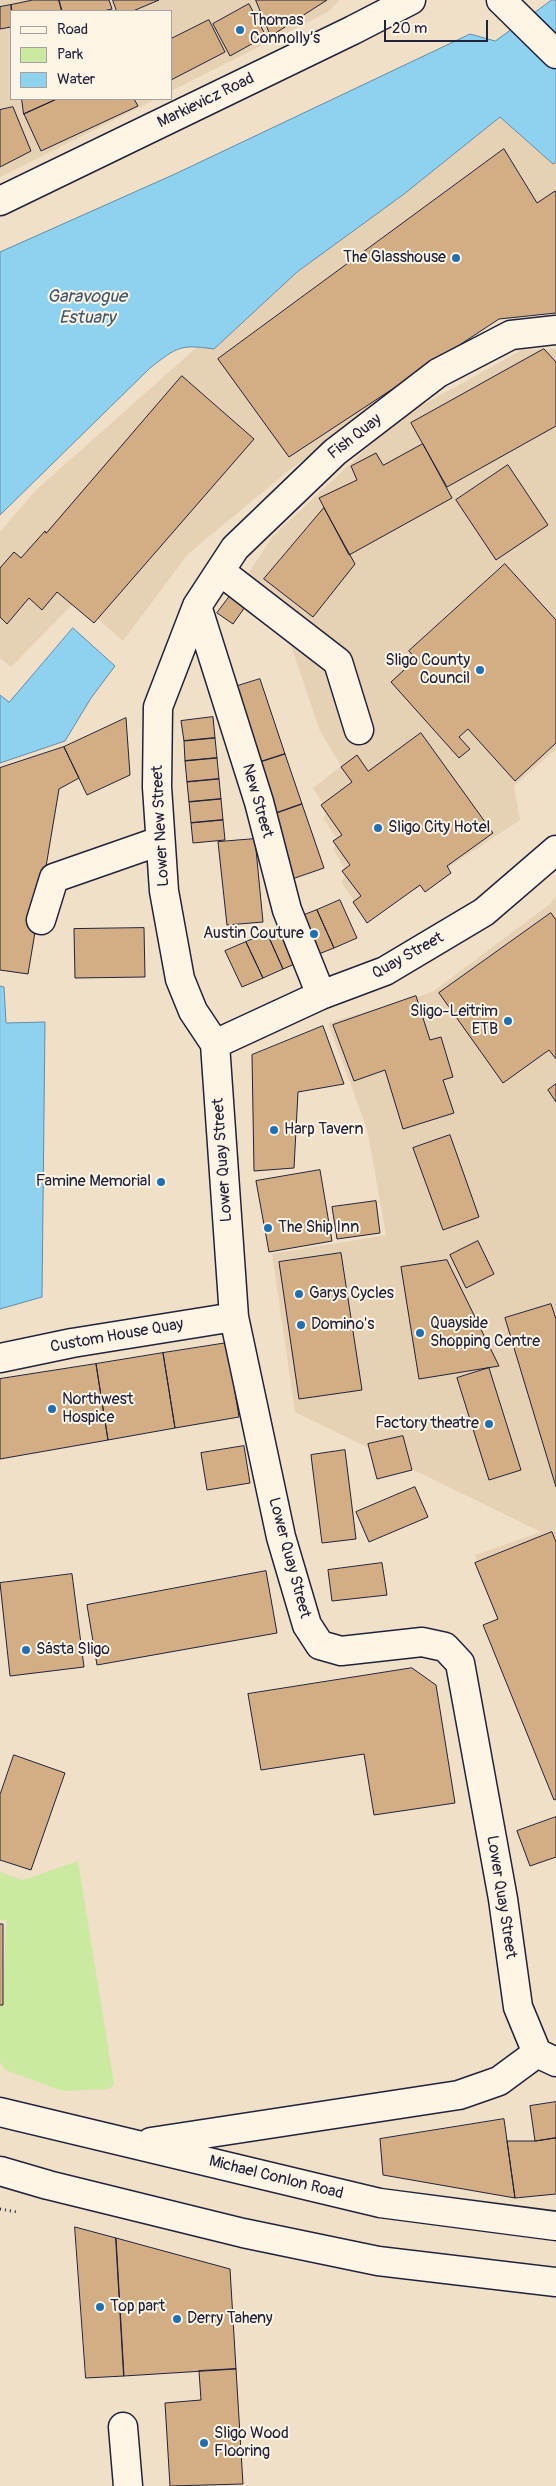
<!DOCTYPE html>
<meta charset="utf-8">
<style>
body{margin:0}
#map{position:relative;width:556px;height:2486px;overflow:hidden;background:#f0e0c8;font-family:Pangolin,sans-serif}
canvas{display:block}
.legend{position:absolute;left:10px;top:10px;width:162px;height:90px;box-sizing:border-box;background:#fcf5e5;border:1px solid #a5a1a1;margin:0;padding:6px 9px;list-style:none;font-size:15px;color:#22223b}
.legend li{display:flex;align-items:center;gap:10px;height:25px}
.legend b{width:25px;border:1px solid #a5a1a1}
.scale{position:absolute;left:384px;top:20px;width:104px;height:22px;box-sizing:border-box;border:2px solid #22223b;border-top:0;padding-left:6px;font-size:15px;line-height:18px;white-space:nowrap;color:#22223b;-webkit-text-stroke:4px #fcf5e5;paint-order:stroke}
</style>
<div id="map">
<canvas width="556" height="2486"></canvas>
<ul class="legend">
<li><b style="height:6px;background:#fcf5e5"></b>Road</li>
<li><b style="height:14px;background:#cbe9a0"></b>Park</li>
<li><b style="height:14px;background:#8ed2f0"></b>Water</li>
</ul>
<div class="scale">20 m</div>
</div>
<script>
const context = document.querySelector('canvas').getContext('2d');
context.lineJoin = 'round';
function fillPath(path, color) {
  context.fillStyle = color;
  context.fill(path, 'evenodd');
}
function stroke(path, color, width, dash) {
  context.strokeStyle = color;
  context.lineWidth = width;
  context.lineCap = dash ? 'butt' : 'round';
  context.setLineDash(dash || []);
  context.stroke(path);
}
function write(font, color, halo, rows, align = 'center') {
  context.font = font + ' Pangolin,sans-serif';
  context.lineWidth = 4;
  context.setLineDash([]);
  context.textBaseline = 'middle';
  context.strokeStyle = halo;
  context.fillStyle = color;
  for (const [text, x, y, turn = 0] of rows) {
    context.save();
    context.translate(x, y);
    context.rotate((+turn || 0) * Math.PI / 180);
    context.textAlign = isNaN(turn) ? turn : align;
    if (halo) context.strokeText(text, 0, 0);
    context.fillText(text, 0, 0);
    context.restore();
  }
}
const built = new Path2D(`
 M0,0H339L328,12L171,91V11H11V99H156L0,177Z
 M500,117L553,164L556,162V313L498,319L288,471L188,554L123,641L77,600L11,667L0,658V532L36,490L197,347L214,349L297,272L404,194Z
 M556,349V749L514,786L520,820L368,921L341,882L347,874L333,848L339,842L323,818L328,812L313,788L341,766L320,731L288,637L236,592L273,536L399,418L522,350Z
 M556,896V1792L475,1555L541,1532L295,1412L272,1254L386,1235L367,1129L328,1023L427,994L435,990L550,904Z`);
const green = new Path2D(`
 M78,1861L114,2084L110,2089L63,2091L5,2070L0,2062V2005H3L6,1920H0V1872L23,1880Z`);
const water = new Path2D(`
 M552,0H556V162L553,164L500,117L404,194L297,272L214,349C180,344 177,347 150,368L0,515V252L175,174L470,34L495,41Z
 M73,628L115,666L91,698L65,741L0,763V695L9,702Z
 M0,986L4,987L6,1023L45,1022L42,1297L0,1309Z`);
const building = new Path2D(`
 M33,0H59L62,11H12L11,5Z
 M59,0H109L112,9L103,11H62Z
 M113,0H159L133,11H117Z
 M256,0H327L271,36Z
 M249,4L266,36L230,56L213,24Z
 M11,5V27L0,29V7Z
 M209,20L225,52L171,80V39Z
 M22,99H57L24,114Z
 M57,99H134L138,106L41,151L24,114Z
 M13,107L31,151L0,167V110Z
 M504,149L537,203L555,191L556,193V313L499,319L289,457L218,359Z
 M544,349L556,362V426L447,487L411,423Z
 M182,376L254,439L94,623L57,592L42,610L29,598L7,624L0,617V568L14,552L21,558L45,531L46,533Z
 M423,444L452,498L349,555L319,498L357,480L351,466L376,453L383,465Z
 M508,465L548,525L496,560L456,500Z
 M324,508L355,564L313,617L264,579Z
 M505,564L556,620V743L515,781L468,729L459,737L470,749L459,758L391,682L416,659L409,651Z
 M230,596L245,607L233,624L217,613Z
 M260,679L285,754L254,764L228,689Z
 M213,717L215,738L184,741L181,721Z
 M126,718L130,775L87,795L64,747Z
 M421,733L493,833L447,866L451,873L425,892L420,885L367,923L353,902L361,896L342,871L350,865L333,841L342,835L321,805L352,782L341,767L357,755L368,771Z
 M215,738L217,758L185,761L184,741Z
 M64,747L79,778L59,789L28,974L0,970V768Z
 M285,754L302,804L271,815L254,764Z
 M217,758L219,779L187,782L185,761Z
 M219,779L221,799L189,802L187,782Z
 M221,799L223,820L191,823L189,802Z
 M302,804L324,868L292,879L271,815Z
 M223,820L225,840L193,843L191,823Z
 M255,839L263,922L227,925L218,842Z
 M340,900L357,938L334,948L317,910Z
 M317,910L334,948L311,957L294,919Z
 M551,913L556,920V1059L549,1050L503,1083L439,993Z
 M287,923L304,960L283,969L267,933Z
 M144,928L145,977L75,978L74,929Z
 M267,933L283,969L263,978L246,942Z
 M246,942L263,978L242,987L225,951Z
 M416,996L430,1040L441,1037L453,1077L443,1080L454,1113L403,1129L385,1070L354,1081L333,1025Z
 M323,1026L344,1084L298,1092L294,1168L254,1171L252,1055Z
 M556,1084V1102L548,1090Z
 M450,1135L479,1217L443,1230L413,1148Z
 M320,1170L332,1241L269,1252L256,1181Z
 M376,1201L380,1233L337,1239L332,1207Z
 M478,1241L494,1274L466,1288L450,1255Z
 M341,1253L362,1390L299,1399L279,1262Z
 M447,1260L499,1366L419,1379L401,1267Z
 M551,1304L556,1319V1487L505,1318Z
 M227,1343L239,1417L175,1428L163,1353Z
 M163,1353L175,1428L108,1440L96,1364Z
 M96,1364L108,1440L0,1459V1379Z
 M489,1368L521,1470L489,1480L457,1378Z
 M403,1436L412,1470L377,1479L368,1444Z
 M244,1446L250,1483L207,1490L201,1453Z
 M345,1450L356,1539L322,1543L311,1455Z
 M415,1487L428,1517L369,1542L356,1512Z
 M552,1532L556,1542V1799L554,1800L483,1625L498,1619L475,1563Z
 M382,1563L387,1595L332,1601L328,1570Z
 M266,1571L277,1633L97,1665L87,1605Z
 M72,1574L84,1667L10,1676L0,1583Z
 M412,1668L436,1685L455,1803L374,1815L364,1754L261,1770L248,1694Z
 M14,1755L65,1773L31,1870L0,1860V1795Z
 M556,1817V1857L530,1866L517,1831Z
 M0,1924H3V2005H0Z
 M556,2102V2138L535,2141L530,2106Z
 M504,2119L515,2198L383,2175L380,2139Z
 M556,2138V2194L515,2198L507,2141H535Z
 M75,2227L116,2238L124,2376L86,2378Z
 M116,2238L230,2269L236,2369L124,2376Z
 M236,2369L243,2484L170,2486L165,2403L201,2400L199,2371Z`);
const path = new Path2D(`
 M0,2209L17,2212`);
const minor = new Path2D(`
 M220,571L338,662L359,730
 M197,606L259,802L287,910L321,995
 M41,920L54,878L160,841
 M215,1044L234,1317L281,1537L307,1625L320,1645L341,1651L422,1642L445,1647L460,1663L503,1899L518,2007L537,2053L556,2062
 M215,1044L193,1011L180,979L164,891L157,787L158,707L197,606L235,548L335,452L438,373L511,335L556,330
 M215,1044L321,995L385,971L484,912L556,850
 M0,1358L72,1343L234,1317
 M123,2427L128,2486`);
const major = new Path2D(`
 M501,0L556,54
 M0,201L353,30L411,0`);
const highway = new Path2D(`
 M0,2112L380,2203L556,2226
 M151,2142L459,2095L499,2081L537,2053
 M0,2171L48,2185L243,2233L378,2261L556,2282`);
const markers = [
 [240,30,5,"#1f6fb2"],
 [456,258,5,"#1f6fb2"],
 [480,670,5,"#1f6fb2"],
 [378,828,5,"#1f6fb2"],
 [314,934,5,"#1f6fb2"],
 [508,1021,5,"#1f6fb2"],
 [274,1130,5,"#1f6fb2"],
 [161,1182,5,"#1f6fb2"],
 [268,1228,5,"#1f6fb2"],
 [299,1294,5,"#1f6fb2"],
 [301,1325,5,"#1f6fb2"],
 [420,1333,5,"#1f6fb2"],
 [52,1409,5,"#1f6fb2"],
 [489,1424,5,"#1f6fb2"],
 [26,1650,5,"#1f6fb2"],
 [100,2307,5,"#1f6fb2"],
 [177,2319,5,"#1f6fb2"],
 [204,2443,5,"#1f6fb2"]
];
const poiNames = [
 ["Thomas",250,21],
 ["Connolly’s",250,39],
 ["The Glasshouse",446,258,"right"],
 ["Sligo County",470,661,"right"],
 ["Council",470,679,"right"],
 ["Sligo City Hotel",388,828],
 ["Austin Couture",304,934,"right"],
 ["Sligo-Leitrim",498,1012,"right"],
 ["ETB",498,1030,"right"],
 ["Harp Tavern",284,1130],
 ["Famine Memorial",151,1182,"right"],
 ["The Ship Inn",278,1228],
 ["Garys Cycles",309,1294],
 ["Quayside",430,1324],
 ["Shopping Centre",430,1342],
 ["Domino's",311,1325],
 ["Northwest",62,1400],
 ["Hospice",62,1418],
 ["Factory theatre",479,1424,"right"],
 ["Sásta Sligo",36,1650],
 ["Top part",110,2307],
 ["Derry Taheny",187,2319],
 ["Sligo Wood",214,2434],
 ["Flooring",214,2452]
];
const streetNames = [
 ["Markievicz Road",206,101,-26],
 ["Fish Quay",355,437,-38],
 ["New Street",257,801,74],
 ["Lower New Street",161,826,-93],
 ["Quay Street",408,956,-29],
 ["Lower Quay Street",223,1160,-94],
 ["Custom House Quay",117,1336,-10],
 ["Lower Quay Street",289,1558,75],
 ["Lower Quay Street",501,1897,81],
 ["Michael Conlon Road",276,2178,14]
];
const waterNames = [
 ["Garavogue",87,297],
 ["Estuary",87,318]
];
fillPath(built, '#e7d1b4');
fillPath(green, '#cbe9a0');
fillPath(water, '#8ed2f0');
stroke(water, '#638ca8', 1);
fillPath(building, '#d3ae85');
stroke(building, '#22223b', 1);
stroke(minor, '#22223b', 31);
stroke(major, '#22223b', 31);
stroke(highway, '#22223b', 31);
stroke(path, '#22223b', 3, [1, 4]);
stroke(minor, '#fcf5e5', 28);
stroke(major, '#fcf5e5', 28);
stroke(highway, '#fcf5e5', 28);
for (const [x, y, r, color] of markers) {
  const dot = new Path2D();
  dot.arc(x, y, r, 0, 2 * Math.PI);
  context.fillStyle = color;
  context.fill(dot);
  stroke(dot, '#fcf5e5', 2);
}
write('16px', '#22223b', '#fcf5e5', poiNames, 'left');
write('16px', '#22223b', '#fcf5e5', streetNames);
write('italic 18px', '#425771', '#fcf5e5', waterNames);
</script>
